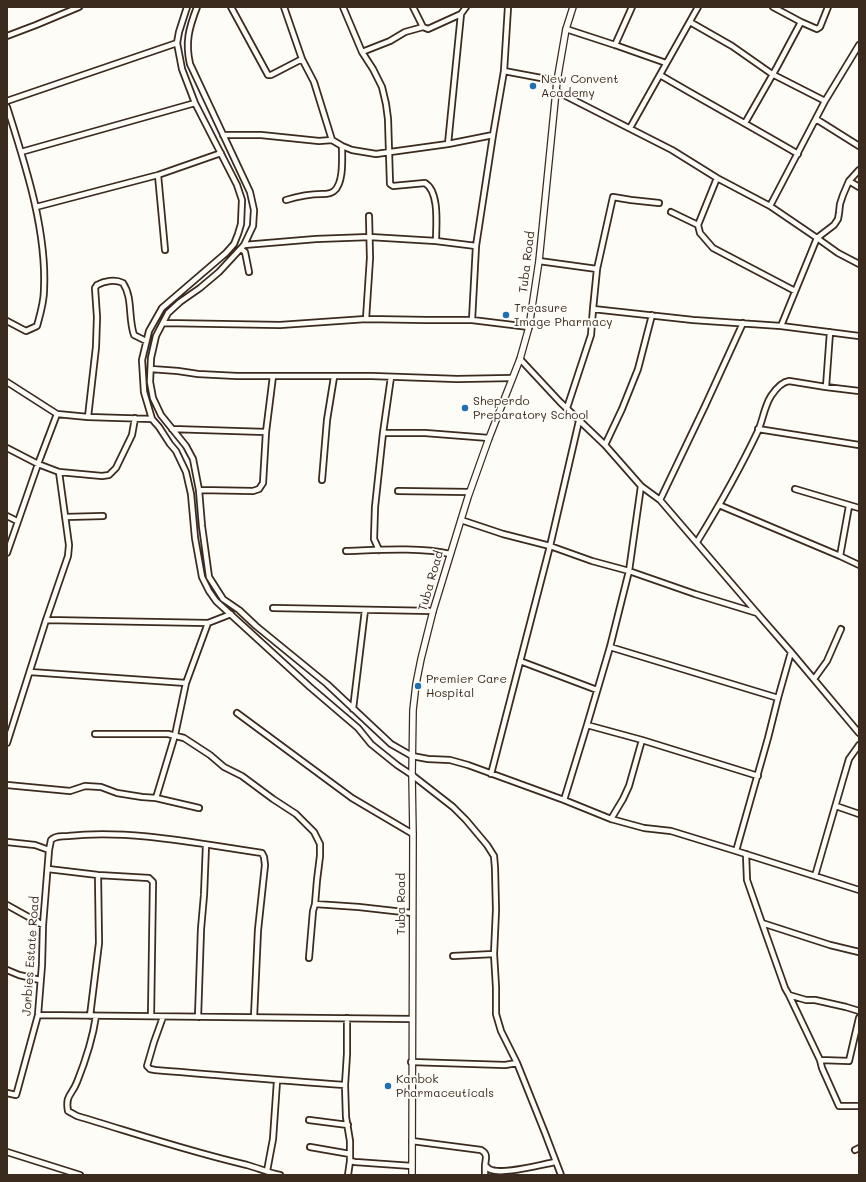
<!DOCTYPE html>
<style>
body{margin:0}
#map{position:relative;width:866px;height:1182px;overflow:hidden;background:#fdfcf7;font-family:Mali,sans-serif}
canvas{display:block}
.frame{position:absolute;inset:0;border:8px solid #3b2a1e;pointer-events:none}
</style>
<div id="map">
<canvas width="866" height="1182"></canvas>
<div class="frame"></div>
</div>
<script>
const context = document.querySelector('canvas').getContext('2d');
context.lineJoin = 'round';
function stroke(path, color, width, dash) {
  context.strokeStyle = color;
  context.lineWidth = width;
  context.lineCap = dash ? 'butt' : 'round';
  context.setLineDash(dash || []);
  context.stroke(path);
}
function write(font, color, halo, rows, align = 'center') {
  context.font = font + ' Mali,sans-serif';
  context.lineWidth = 3.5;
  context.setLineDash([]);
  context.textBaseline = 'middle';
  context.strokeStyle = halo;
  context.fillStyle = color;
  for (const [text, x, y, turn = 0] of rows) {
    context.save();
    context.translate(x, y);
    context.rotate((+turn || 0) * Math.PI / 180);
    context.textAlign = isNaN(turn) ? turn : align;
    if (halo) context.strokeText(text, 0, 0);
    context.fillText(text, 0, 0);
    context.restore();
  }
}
const minor = new Path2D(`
 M187,7L179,32L177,43L182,69L195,103L237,185L242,200L241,224L238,234L234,244L226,253L162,308L149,331L142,360L144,392L152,419L159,427L170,444L176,451L186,472L191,494L195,538L202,577L209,591L216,601L310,687L358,728L371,744L397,765L412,775L453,807L466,820L487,845L494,856L495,868L496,910L494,954L496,987V1014L501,1031L517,1063L545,1133L561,1175
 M197,7C189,28 185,42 190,64L250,192L254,210L253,226L244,245L219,272L200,288L180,302L168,313L156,336L151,358L150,382L153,398L161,415L186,446L193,459L199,490L202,526L209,577L223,599L239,610L256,626L327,684L391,744L412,756L428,759L450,760L468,765L564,800L611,819L644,828L671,831L736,851L859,890
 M231,7L268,75H271L302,59
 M284,7L302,59L314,82L332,140
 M343,7L362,52L373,69L382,87L386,104L388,119L390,184L393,186L425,183C440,192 436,226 436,241
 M413,7L423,27L428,29L461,14L466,7
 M773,7L801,22L817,29L820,27L828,7
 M690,22L732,46L772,74L825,101
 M566,29L615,45L666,63
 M7,36L36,25L79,7
 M615,45L632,7
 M362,52L390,41L405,32L423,27
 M504,71L557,81
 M660,75C706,102 752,127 798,154
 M556,91L672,150L717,178L770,206L817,238L838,253L859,264
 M7,101L177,43
 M7,107C25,164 47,230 44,290C44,302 40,315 37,326L26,331L7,321
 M816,119L859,146
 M745,123L777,67L801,22
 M630,128L698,7
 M223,135H261L319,141L332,140L342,146L352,150L376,154L448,144L493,135
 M448,144L461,14
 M21,152L195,103
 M158,175L165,250
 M717,178L698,225L700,233L713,248L795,291
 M849,181L859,187
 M286,200C299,196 308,194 322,194C326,194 331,194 334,191C344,183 342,158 342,146
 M770,206L825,101L859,45
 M36,207L158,175L221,153
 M671,212L698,225
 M244,245L316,239L370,237L436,241L476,246
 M241,249L245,252L249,272
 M539,261L597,269
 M593,309L693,320L781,326L859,336
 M366,319L370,258L369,216
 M472,320L476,246L493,135L504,71L508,7
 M163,323L280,325L366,319L426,320H472L529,327
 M781,326L817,238L834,225L838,219L839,213L840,204L843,195L849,181L859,170
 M520,359L560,402L605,445L641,486L660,500L757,613L791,652L859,733
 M151,369L178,371L198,374L237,376H372L457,379L512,378
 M7,382L57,414L88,417L152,419
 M826,387L830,332
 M567,408L591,335L593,309L597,269L613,197L631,200L659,203
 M88,417L96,347L97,317L95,288L97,285C104,281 115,279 123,283C133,298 128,318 134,335L146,341
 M172,429L266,432
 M758,429L859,445
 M383,433H425L489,438
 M605,445L622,409L638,369L652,315
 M7,448L38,464L59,472L102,476L109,475L116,468L132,435L135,418
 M322,480L327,420L334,377
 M795,489L859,508
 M199,490L253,491L259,489L263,483L266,432L273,376
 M398,491L469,492
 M660,500L705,406L743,323
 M719,505L840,556L859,565
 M7,516L17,521
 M65,517L103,516
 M461,520L503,534L550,546L592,561L629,571L695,594L757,613
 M697,542C719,506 740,469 758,431C763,420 764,407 771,396C775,390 781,382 789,381L826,387L859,391
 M379,550L374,539L375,507L383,433L391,377
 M346,551C378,550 420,547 450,554
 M7,553L38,464L57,414
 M840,556L849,506
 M273,608L433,611
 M46,620L208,623L231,614
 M610,647L778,698
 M520,661L597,690
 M30,672L186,683
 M814,679L827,661L841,629
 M353,709L365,610
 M237,713L352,798L413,834
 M587,725L642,740L758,776
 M95,734H168L184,738L210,755L224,767L242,776L273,799L296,814L314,832L320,844V856L317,880L315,904L359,907L412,913
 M7,743L46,620L68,556L69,545L59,472
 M491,774L550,546L579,421
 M7,785L70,791L85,786L101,787L117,793L142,797L156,798L199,808
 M156,798L175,735L186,683L208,623
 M564,800L587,725L610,647L629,571L641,486
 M836,806L859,814
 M611,819L623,799L629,786L642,740
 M7,842L35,845L49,850
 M736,851L768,738L778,698L791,652
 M746,854L747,880L762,923L830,945L859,952
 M48,869L98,875L149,878L153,882L151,1016
 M815,876L844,776L849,759L859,745
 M7,905L43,925
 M762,923L785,988L789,995L806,1000H815L846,1007L859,1011
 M453,956L494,954
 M309,958L313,911L315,904
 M7,970L19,975L40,980
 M789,995L820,1060L822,1068L839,1106H859
 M38,1015L412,1019
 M90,1016L99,943L98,875
 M96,1016C93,1037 85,1062 77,1082C72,1095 65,1095 68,1111L77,1116C134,1133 190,1152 247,1165C258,1168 269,1173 280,1175
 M163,1017L154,1042L147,1066L150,1069L155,1070C218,1075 281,1081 345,1085
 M198,1017L201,929L204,895L206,845
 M347,1018V1054L345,1085L346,1117L350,1141V1161L348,1175
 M820,1060L849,1061L859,1018
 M411,1062L505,1065L517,1063
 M7,1093L16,1095L17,1092L38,1015L42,965L43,925L49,850L51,840C55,836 62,836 68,836C131,829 200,844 262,853L264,857L265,865L258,930L254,1017
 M309,1120L348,1125
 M412,1141L481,1150C488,1154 486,1158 485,1165C487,1167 488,1168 489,1169C501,1176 542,1164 556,1162
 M310,1147L350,1154
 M855,1150L859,1148
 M7,1152L80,1175
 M350,1161L355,1162L412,1166
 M267,1171L273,1139L277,1081
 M485,1175V1165`);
const tertiary = new Path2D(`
 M412,1175L413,834L412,775L413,710L416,684L421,659L433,611L468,497L489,438L520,359L529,327L539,261L557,81L566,29L573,7`);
const markers = [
 [533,86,4,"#1f6fb2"],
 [506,315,4,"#1f6fb2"],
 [465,408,4,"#1f6fb2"],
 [418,686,4,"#1f6fb2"],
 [388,1086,4,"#1f6fb2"]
];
const poiNames = [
 ["New Convent",541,79],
 ["Academy",541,93],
 ["Treasure",514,308],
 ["Image Pharmacy",514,322],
 ["Sheperdo",473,401],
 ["Preparatory School",473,415],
 ["Premier Care",426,679],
 ["Hospital",426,693],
 ["Kanbok",396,1079],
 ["Pharmaceuticals",396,1093]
];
const streetNames = [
 ["Tuba Road",527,262,-83],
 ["Tuba Road",431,581,-74],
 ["Tuba Road",401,904,-90],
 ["Jorbies Estate Road",31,956,-86]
];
stroke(minor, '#3b2a1e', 8);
stroke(tertiary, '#3b2a1e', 8);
stroke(minor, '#fdfcf7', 4.5);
stroke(tertiary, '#fdfcf7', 5.5);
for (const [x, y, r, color] of markers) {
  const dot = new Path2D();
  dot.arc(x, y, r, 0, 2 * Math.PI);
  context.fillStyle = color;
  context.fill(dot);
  stroke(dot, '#fdfcf7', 1.5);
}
write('12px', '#3b2a1e', '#fdfcf7', poiNames, 'left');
write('12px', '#3b2a1e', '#fdfcf7', streetNames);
</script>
